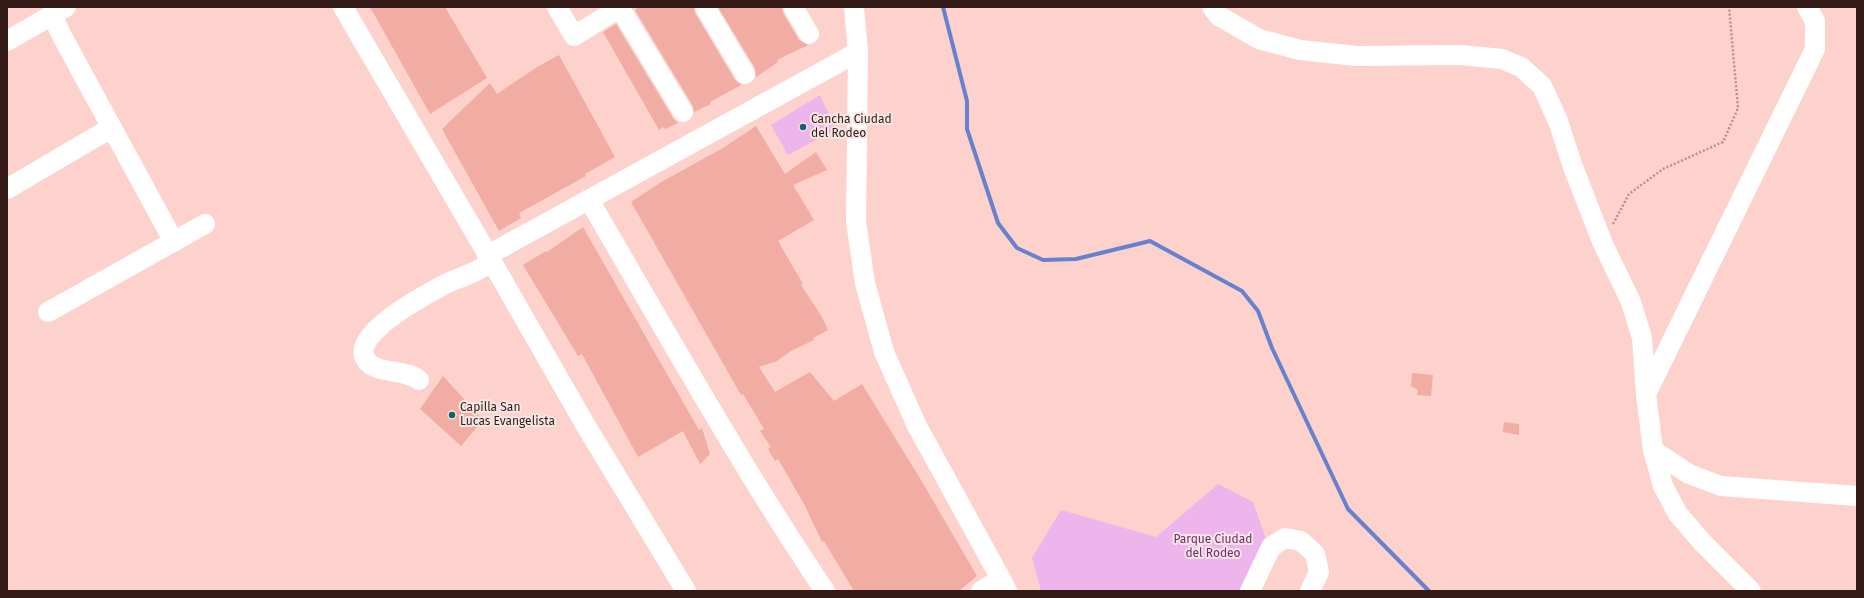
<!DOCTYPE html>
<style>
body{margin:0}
#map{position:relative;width:1864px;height:598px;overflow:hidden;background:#fdd2cc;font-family:"Fira Sans",sans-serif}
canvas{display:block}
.frame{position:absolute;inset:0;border:8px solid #341a17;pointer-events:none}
</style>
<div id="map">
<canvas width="1864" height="598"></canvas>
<div class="frame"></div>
</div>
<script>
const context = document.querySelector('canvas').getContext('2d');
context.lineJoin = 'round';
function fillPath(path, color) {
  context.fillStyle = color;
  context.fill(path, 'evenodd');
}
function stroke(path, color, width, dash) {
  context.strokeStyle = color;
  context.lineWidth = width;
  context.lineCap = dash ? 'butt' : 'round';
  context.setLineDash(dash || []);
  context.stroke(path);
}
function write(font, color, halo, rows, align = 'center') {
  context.font = font + ' "Fira Sans",sans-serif';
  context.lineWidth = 4;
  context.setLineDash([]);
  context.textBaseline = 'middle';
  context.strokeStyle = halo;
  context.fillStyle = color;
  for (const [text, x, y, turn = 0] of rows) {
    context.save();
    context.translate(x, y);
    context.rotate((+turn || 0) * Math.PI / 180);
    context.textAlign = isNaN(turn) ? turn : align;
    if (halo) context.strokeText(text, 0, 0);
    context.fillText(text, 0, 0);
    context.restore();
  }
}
const green = new Path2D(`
 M820,95L836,129L788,155L771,125Z
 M1218,484L1253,502L1266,539L1240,591H1041L1032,558L1061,510L1156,537Z`);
const stream = new Path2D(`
 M943,7L967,101V129L998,223L1017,248L1043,260L1076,259L1150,241L1242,291L1258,311L1272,348L1348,509L1429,591`);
const building = new Path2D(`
 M370,7H445L487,78L430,114Z
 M639,7H694L695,13L735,80L741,85L710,102L711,104L694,112L693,106L635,10Z
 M718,7H782L783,13L799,40L808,45L777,60L778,62L756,77L755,68Z
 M616,24L673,118L678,123L665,129L663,127L659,130L603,32Z
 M559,55L615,157L585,174L586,176L519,213L521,218L499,231L442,129L490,83L497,94L537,67Z
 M756,126L785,174L816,152L827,170L793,185L814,220L778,241L803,284L801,285L822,317L828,330L813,338L814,340L791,351L777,361L759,367L775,392L810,372L834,401L862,384L921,480L977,576L959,591H854L824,541L822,542L804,504L778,459L775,461L768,449L771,447L760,431L764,429L743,394L741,395L631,202L663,181L723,148Z
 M583,227L699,430L702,428L710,454L700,464L683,431L638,457L582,354L578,356L523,265L546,251L547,252Z
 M1412,373L1433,375L1431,396L1417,395L1418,390L1411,386Z
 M443,376L483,420L461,446L420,409Z
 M1504,422L1519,424V435L1503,432Z`);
const path = new Path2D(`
 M1613,224L1629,194L1663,169L1723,142L1738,108L1729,7`);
const minor = new Path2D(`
 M343,7L488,255L586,426L686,591
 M557,7L574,36L621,7
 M705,7L745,74
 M793,7L809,34
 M854,7L858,52L856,222L865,283L884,352L917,426L1001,579
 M1212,7L1219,16L1259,39L1300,50L1356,56L1461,55L1502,59L1521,67L1542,86L1558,121L1573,167L1603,244L1631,302L1642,338L1646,394L1653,450L1663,486L1678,514L1702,542L1751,591
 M620,8L683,112
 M52,15L62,36L174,242
 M7,41L66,7
 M7,189L111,128
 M589,200C666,331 740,465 825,591
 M48,312L205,224
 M419,380C404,368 376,375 366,360C349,335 425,295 442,286C456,278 473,275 486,265L488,255L858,52
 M1646,394L1815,49V21L1807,7
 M1653,450L1689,474L1721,486L1857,496
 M981,591L1001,579L1007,591
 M1250,591L1271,547L1285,538L1301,541L1315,554L1319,572L1310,591`);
const markers = [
 [803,127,4,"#15626c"],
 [452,415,4,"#15626c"]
];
const poiNames = [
 ["Cancha Ciudad",811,120],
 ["del Rodeo",811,134],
 ["Capilla San",460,408],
 ["Lucas Evangelista",460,422]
];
const parkNames = [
 ["Parque Ciudad",1213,540],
 ["del Rodeo",1213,554]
];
fillPath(green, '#edb5eb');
stroke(stream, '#6682cd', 4);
fillPath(building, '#f1aca3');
stroke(path, '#b6918c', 2.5, [2, 2]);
stroke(minor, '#fff', 20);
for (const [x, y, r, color] of markers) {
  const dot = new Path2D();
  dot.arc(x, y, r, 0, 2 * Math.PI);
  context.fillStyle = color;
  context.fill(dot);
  stroke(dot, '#f6e7e5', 1.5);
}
write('12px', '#341a17', '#f6e7e5', poiNames, 'left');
write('12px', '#762777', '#f6e7e5', parkNames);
</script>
